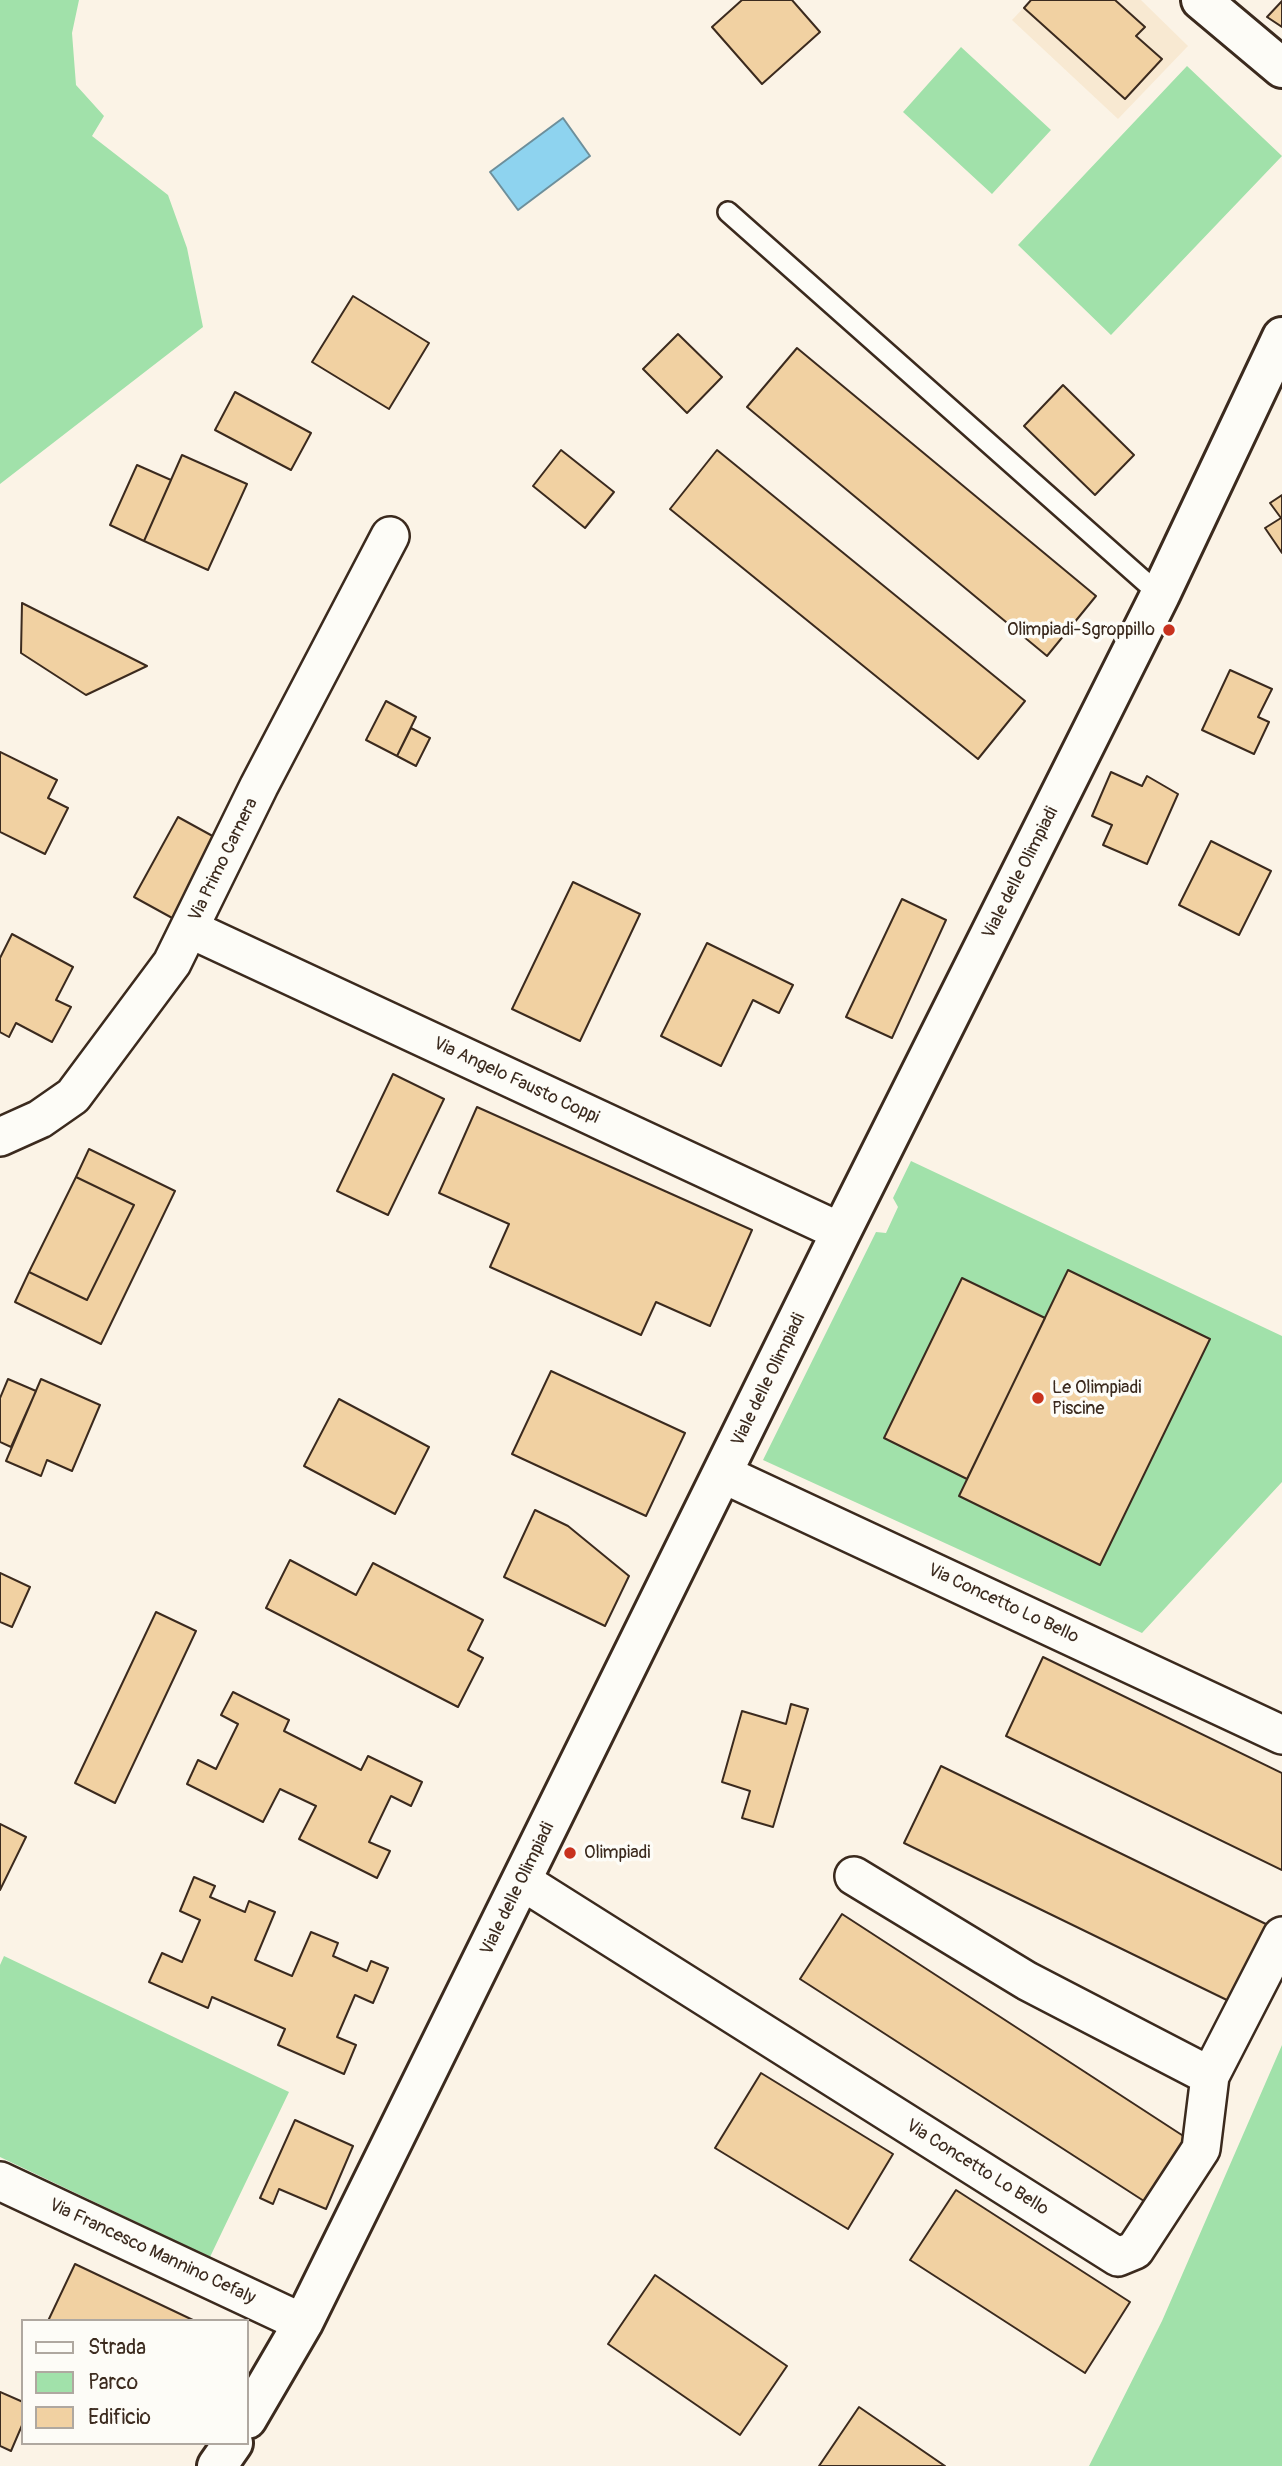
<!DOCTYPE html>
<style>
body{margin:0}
#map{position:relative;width:1282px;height:2466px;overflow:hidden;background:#fbf3e6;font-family:Pangolin,sans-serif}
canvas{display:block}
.legend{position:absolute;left:21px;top:2319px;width:228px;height:126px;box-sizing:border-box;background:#fdfcf7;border:2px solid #afa8a0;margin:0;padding:9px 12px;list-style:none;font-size:21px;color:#3b2a1e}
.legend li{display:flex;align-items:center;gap:14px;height:35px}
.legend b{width:35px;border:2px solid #afa8a0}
</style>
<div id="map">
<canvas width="1282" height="2466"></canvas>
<ul class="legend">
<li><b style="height:9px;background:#fdfcf7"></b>Strada</li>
<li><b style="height:19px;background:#a1e1aa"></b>Parco</li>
<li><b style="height:19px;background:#f1d1a2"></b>Edificio</li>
</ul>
</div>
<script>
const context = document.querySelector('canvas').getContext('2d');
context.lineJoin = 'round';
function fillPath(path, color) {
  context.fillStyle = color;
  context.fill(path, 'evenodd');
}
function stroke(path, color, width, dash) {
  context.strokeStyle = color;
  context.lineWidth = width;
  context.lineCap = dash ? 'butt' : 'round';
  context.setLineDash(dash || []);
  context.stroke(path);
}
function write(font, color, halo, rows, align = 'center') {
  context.font = font + ' Pangolin,sans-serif';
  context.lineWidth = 7;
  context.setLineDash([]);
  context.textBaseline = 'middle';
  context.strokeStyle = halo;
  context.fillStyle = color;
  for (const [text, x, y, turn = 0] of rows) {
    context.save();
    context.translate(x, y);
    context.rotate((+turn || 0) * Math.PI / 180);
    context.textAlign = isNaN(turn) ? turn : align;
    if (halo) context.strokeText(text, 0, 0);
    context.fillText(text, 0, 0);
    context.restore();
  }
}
const built = new Path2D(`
 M1031,0H1141L1188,46L1118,119L1012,20Z`);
const green = new Path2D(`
 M0,0H79L72,33L76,85L104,116L92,136L168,195L187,248L203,327L0,484Z
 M961,47L1051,130L992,194L903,112Z
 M1187,66L1282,156L1111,335L1018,245Z
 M911,1161L1282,1336V1482L1142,1633L763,1460L876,1232L886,1233L898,1207L893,1198Z
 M4,1956L289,2092L210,2257L0,2157V1965Z
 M1282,2045V2466H1089L1162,2321Z`);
const water = new Path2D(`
 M563,118L590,156L518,210L490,172Z`);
const building = new Path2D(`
 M742,0H792L820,32L762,84L712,27Z
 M1031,0H1115L1145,27L1136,36L1162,59L1125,99L1024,8Z
 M1282,1V27L1267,17Z
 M353,296L429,343L389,409L312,362Z
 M678,334L722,377L687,413L643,369Z
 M797,348L1096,596L1047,656L747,407Z
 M1063,385L1134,455L1095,495L1024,426Z
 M235,392L311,433L291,470L215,430Z
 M561,450L614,492L585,528L533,486Z
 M717,450L1025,701L978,759L670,509Z
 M182,455L247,484L208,570L144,541Z
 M137,465L171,480L144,541L110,525Z
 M1282,495V553L1265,528L1281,518L1270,503Z
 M22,603L147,666L86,695L21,653Z
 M1230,670L1272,689L1258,717L1269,722L1254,754L1202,730Z
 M386,701L416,717L397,756L366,740Z
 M411,728L430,738L416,766L397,756Z
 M0,752L57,780L48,798L68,808L45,854L0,832Z
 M1111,772L1142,786L1147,776L1178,794L1147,864L1103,845L1112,825L1092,816Z
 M178,817L218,839L174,919L134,897Z
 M1211,841L1271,871L1239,935L1179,905Z
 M573,882L640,914L580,1041L512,1009Z
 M902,899L946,920L892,1038L846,1017Z
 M12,934L73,967L56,1000L71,1007L52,1042L16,1023L9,1037L0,1032V958Z
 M707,943L793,985L779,1013L753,1000L721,1066L661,1036Z
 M393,1074L444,1099L388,1215L337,1191Z
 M477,1107L752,1230L710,1326L656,1302L641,1335L490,1267L509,1224L439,1193Z
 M89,1149L175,1191L101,1344L15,1302L29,1272L87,1300L134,1205L76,1177Z
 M76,1177L134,1205L87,1300L29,1272Z
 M1068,1270L1210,1339L1100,1565L959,1496Z
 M962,1278L1045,1318L967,1479L884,1438Z
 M551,1371L685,1433L646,1516L512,1454Z
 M8,1379L36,1391L11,1447L0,1442V1398Z
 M41,1379L100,1405L72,1471L47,1460L41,1476L6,1461Z
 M339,1399L429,1447L395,1514L304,1466Z
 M535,1510L568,1526L629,1576L605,1626L504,1577Z
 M290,1560L356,1595L373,1563L483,1620L468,1650L483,1658L458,1707L266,1608Z
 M0,1573L30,1587L12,1627L0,1622Z
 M156,1612L196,1631L115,1803L75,1783Z
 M1043,1657L1282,1773V1870L1006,1736Z
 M233,1692L289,1720L284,1731L361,1770L368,1756L422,1782L411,1806L391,1796L369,1842L390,1851L377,1878L299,1839L316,1806L280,1789L263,1822L187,1784L198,1760L216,1769L238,1724L221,1715Z
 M791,1704L808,1709L773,1827L742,1818L750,1791L722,1782L742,1711L786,1724Z
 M941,1766L1270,1926L1233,2003L904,1843Z
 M0,1824L26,1837L0,1890Z
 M194,1877L215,1886L210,1897L245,1912L249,1901L275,1912L255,1960L292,1976L311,1932L338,1943L333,1956L367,1971L371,1961L388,1968L373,2003L355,1995L337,2037L356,2045L344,2074L278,2045L285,2029L212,1997L208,2008L149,1982L162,1953L182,1962L200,1920L180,1911Z
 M842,1914L1188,2139L1147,2203L800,1979Z
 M761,2073L893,2154L848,2229L715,2148Z
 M295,2120L353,2146L326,2209L279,2189L273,2204L260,2198Z
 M956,2190L1130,2302L1085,2373L910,2260Z
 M75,2264L195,2321H48Z
 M655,2275L787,2366L740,2435L608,2344Z
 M0,2392L23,2402V2423L11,2451L0,2446Z
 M859,2407L945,2466H819Z`);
const service = new Path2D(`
 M728,212L1160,595`);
const minor = new Path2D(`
 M190,929L841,1232
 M0,1137L40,1119L73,1096L172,963L259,786L390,536
 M723,1474L1282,1735
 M854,1876L1027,1981L1210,2076
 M522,1881L1118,2257L1135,2250L1201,2149L1210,2076L1282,1936
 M0,2181L303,2323`);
const tertiary = new Path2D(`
 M247,2419L303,2323L841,1232L1160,595L1282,337
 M217,2466L233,2443`);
const secondary = new Path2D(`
 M1201,0L1282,68`);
const markers = [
 [1169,630,7,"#c8321e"],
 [1038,1398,7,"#c8321e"],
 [570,1853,7,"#c8321e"]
];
const poiNames = [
 ["Olimpiadi-Sgroppillo",1155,630,"right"],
 ["Le Olimpiadi",1052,1388],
 ["Piscine",1052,1409],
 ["Olimpiadi",584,1853]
];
const streetNames = [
 ["Via Primo Carnera",224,860,-64],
 ["Viale delle Olimpiadi",1021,873,-63],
 ["Via Angelo Fausto Coppi",516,1081,25],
 ["Viale delle Olimpiadi",769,1380,-64],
 ["Via Concetto Lo Bello",1003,1604,25],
 ["Viale delle Olimpiadi",518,1889,-64],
 ["Via Concetto Lo Bello",977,2168,32],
 ["Via Francesco Mannino Cefaly",152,2252,25]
];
fillPath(built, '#f8e9d2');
fillPath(green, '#a1e1aa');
fillPath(water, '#8ed3ef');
stroke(water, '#6d8f9b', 2);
fillPath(building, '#f1d1a2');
stroke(building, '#3b2a1e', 2);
stroke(service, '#3b2a1e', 24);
stroke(minor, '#3b2a1e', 42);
stroke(tertiary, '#3b2a1e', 44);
stroke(secondary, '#3b2a1e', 44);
stroke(service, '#fdfcf7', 19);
stroke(minor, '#fdfcf7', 37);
stroke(tertiary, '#fdfcf7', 38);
stroke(secondary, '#fdfcf7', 38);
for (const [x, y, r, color] of markers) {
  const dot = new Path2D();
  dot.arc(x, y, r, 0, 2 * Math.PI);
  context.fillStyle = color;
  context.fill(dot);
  stroke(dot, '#fdfcf7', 2.5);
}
write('18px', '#3b2a1e', '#fdfcf7', poiNames, 'left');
write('18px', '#3b2a1e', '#fdfcf7', streetNames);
</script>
